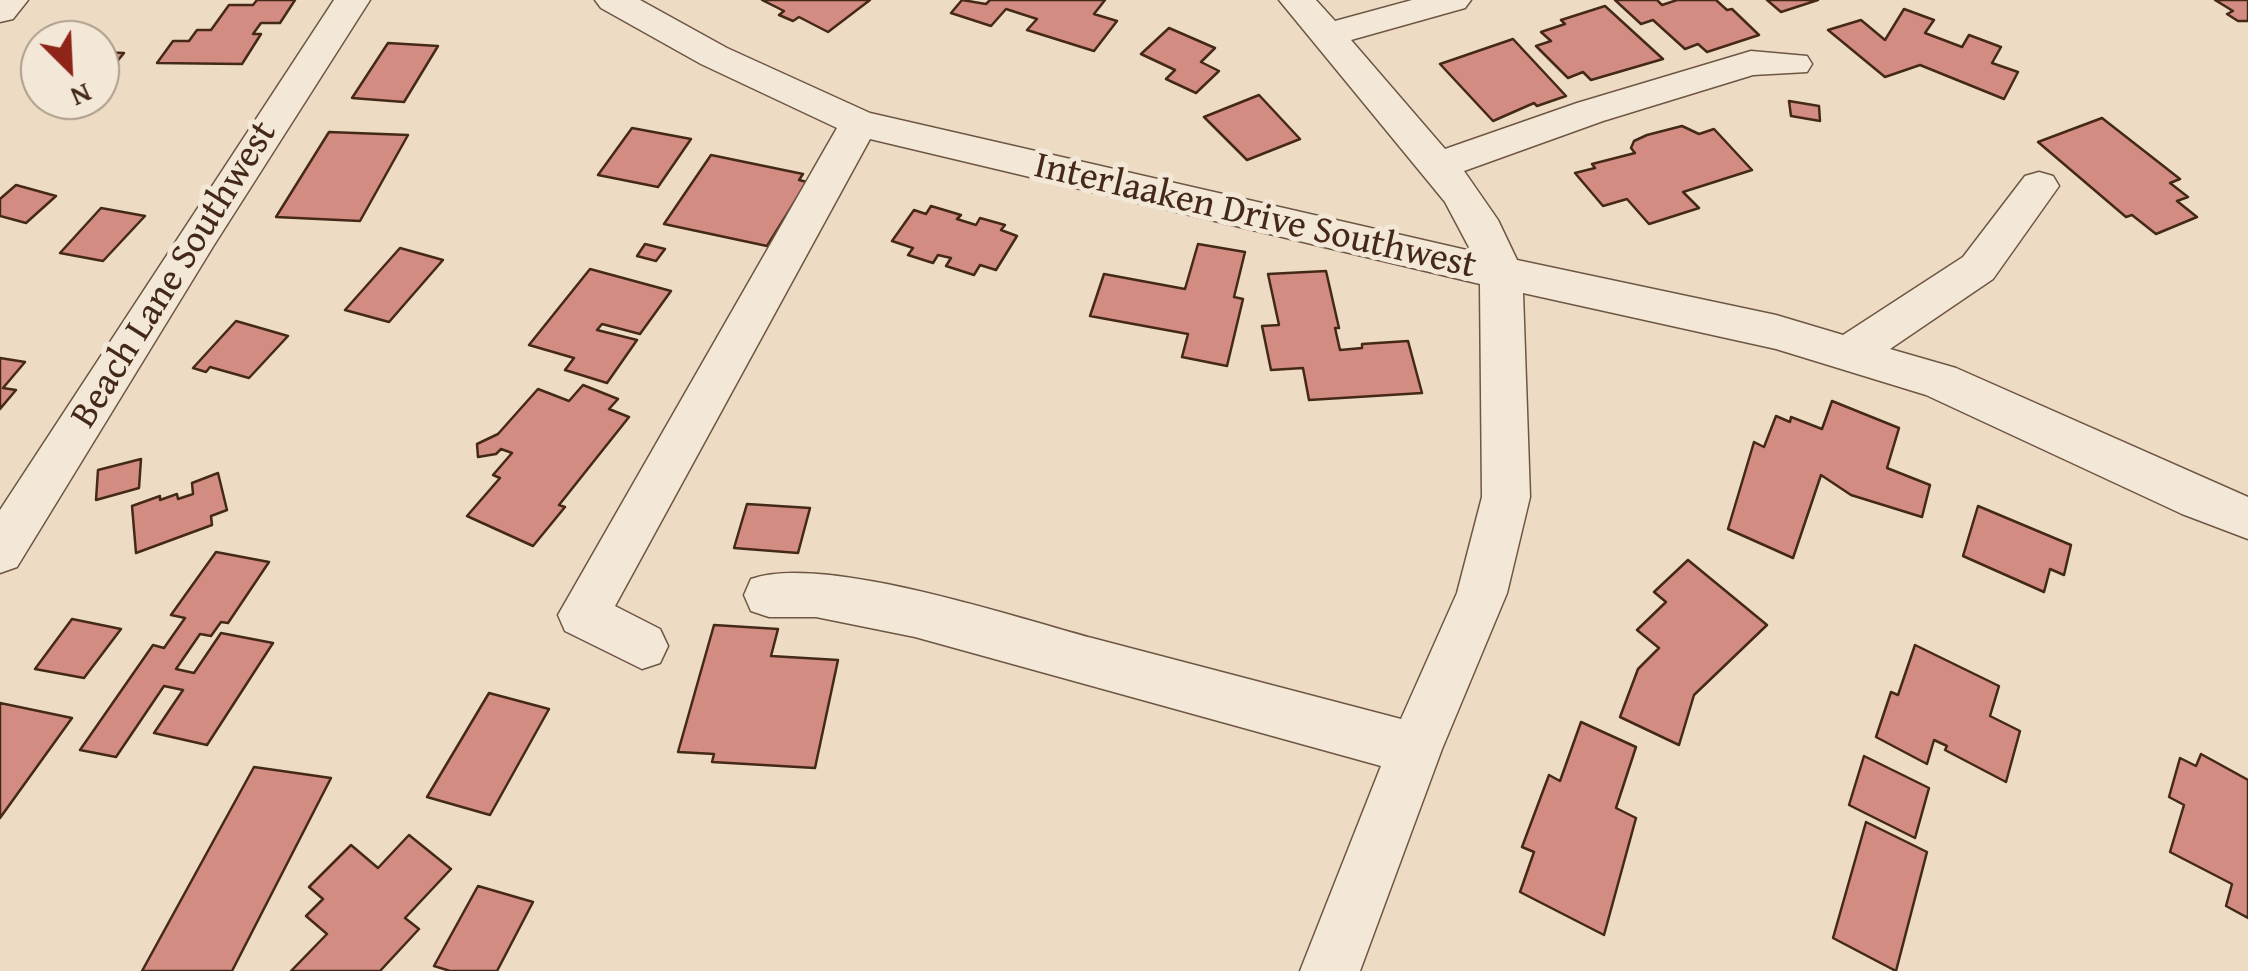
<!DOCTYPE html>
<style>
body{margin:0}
#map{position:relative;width:2248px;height:971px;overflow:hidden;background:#eddbc3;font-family:"Gentium Book Plus",serif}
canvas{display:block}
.north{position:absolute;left:20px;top:20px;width:100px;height:100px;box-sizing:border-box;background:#f3e8d8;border:2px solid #ad9c8b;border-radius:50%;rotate:156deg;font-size:28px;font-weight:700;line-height:40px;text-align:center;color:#442918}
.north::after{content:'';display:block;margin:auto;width:35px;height:45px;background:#8f2418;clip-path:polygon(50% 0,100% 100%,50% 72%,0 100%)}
</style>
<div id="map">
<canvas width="2248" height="971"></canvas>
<div class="north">N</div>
</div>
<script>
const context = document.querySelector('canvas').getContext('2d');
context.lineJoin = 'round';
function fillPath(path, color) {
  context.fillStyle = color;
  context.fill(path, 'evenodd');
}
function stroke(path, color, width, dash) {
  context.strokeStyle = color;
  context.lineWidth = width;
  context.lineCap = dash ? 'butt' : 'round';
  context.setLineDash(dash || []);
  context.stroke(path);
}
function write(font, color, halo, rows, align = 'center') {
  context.font = font + ' "Gentium Book Plus",serif';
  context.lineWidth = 10;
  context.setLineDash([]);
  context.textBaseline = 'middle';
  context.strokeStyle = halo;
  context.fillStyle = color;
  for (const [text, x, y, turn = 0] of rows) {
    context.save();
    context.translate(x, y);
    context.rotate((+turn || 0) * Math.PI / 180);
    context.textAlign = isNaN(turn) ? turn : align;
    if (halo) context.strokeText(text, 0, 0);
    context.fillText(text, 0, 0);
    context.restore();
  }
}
const building = new Path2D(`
 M257,0H295L280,23H261L253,34H261L242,64L157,63L173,41H189L197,30H211L229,5H253Z
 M762,0H870L828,32L799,17L793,21L779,15L784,11Z
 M962,0L986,4L990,0H1105L1094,14L1117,21L1094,51L1027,30L1037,19L1006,9L991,26L951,13Z
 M1615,0H1657L1662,5L1677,0H1716L1727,10L1732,9L1759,35L1707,52L1698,44L1685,49L1653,20L1641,24Z
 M1767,0H1818L1781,12Z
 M2215,0H2248V21H2238L2227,14L2233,11Z
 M1605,6L1663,59L1591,80L1583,72L1568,78L1536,46L1551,41L1541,32L1565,24L1561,20Z
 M1904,9L1934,20L1925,33L1962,47L1969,35L2001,47L1992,63L2018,72L2004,99L1920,65L1885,77L1828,30L1861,20L1885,40Z
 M1169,28L1215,48L1201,62L1219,71L1196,93L1166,79L1175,70L1141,54Z
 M1513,39L1566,96L1537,106L1534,103L1493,121L1440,64Z
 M388,43L438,46L404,102L352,98Z
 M100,52L124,53L100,82Z
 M1259,95L1300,139L1247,160L1204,117Z
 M43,100H85L80,107L39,105Z
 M1789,101L1819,106L1820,121L1791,116Z
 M2102,118L2180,179L2170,183L2188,197L2177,201L2197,217L2156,234L2132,215L2126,217L2038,142Z
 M1682,126L1699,134L1714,129L1752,170L1683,192L1699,208L1649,224L1627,199L1603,206L1575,173L1595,168L1592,164L1635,153L1631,148L1634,141L1647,135Z
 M632,128L691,139L658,187L598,175Z
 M329,132L408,135L360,221L276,217Z
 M711,155L803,174L799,180L807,182L767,246L664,224Z
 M16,185L56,196L26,223L0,216V199Z
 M931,206L961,215L957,219L976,225L980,218L1005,225L1001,230L1017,236L996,270L980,265L974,275L946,266L951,258L938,255L933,263L908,255L913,248L892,241L914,210L926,214Z
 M101,208L145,216L103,261L60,253Z
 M645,244L665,249L656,261L637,256Z
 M1198,244L1245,252L1234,297L1243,299L1227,366L1182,357L1188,334L1090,316L1104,274L1185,289Z
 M400,248L443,260L389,322L345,310Z
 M590,269L671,291L640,334L602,324L597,330L637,340L607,383L565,370L574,358L529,345Z
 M1326,271L1339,328H1335L1340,350L1362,348V344L1408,341L1422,393L1309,400L1303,368L1271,370L1262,326L1279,325L1268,274Z
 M236,321L288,336L249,378L210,367L206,372L193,368Z
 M0,358L25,362L3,388L16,390L0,409Z
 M583,385L618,399L609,409L629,417L559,505L565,507L533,546L467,516L500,478L493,475L512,453L501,449L496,454L478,457L477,444L498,434L538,389L569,401Z
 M1832,401L1899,428L1887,468L1930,485L1922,517L1851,495L1821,475L1793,558L1728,529L1754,442L1764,447L1776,416L1790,422L1791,417L1822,429Z
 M141,459L139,488L96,500L98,470Z
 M218,473L227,510L211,516L212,525L136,553L132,506L160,496V500L177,494L178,499L193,494L192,483Z
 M747,504L810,508L798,553L734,548Z
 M1978,506L2071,545L2064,575L2050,569L2044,592L1963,556Z
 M216,552L269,562L228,623L221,622L211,636L200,634L176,669L194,673L221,633L273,643L207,745L154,733L183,690L164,686L116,757L80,750L153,645L164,648L185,618L171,615Z
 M1688,560L1767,625L1694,695L1679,745L1620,717L1638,669L1659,648L1637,630L1666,602L1654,592Z
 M72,619L121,629L84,678L35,669Z
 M714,625L778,629L771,656L838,660L815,768L712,762L714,754L678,752Z
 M1915,645L1999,686L1990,716L2020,731L2006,782L1945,750L1947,746L1934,740L1927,764L1876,737L1891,692L1898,695Z
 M489,693L549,709L490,815L427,797Z
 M0,703L72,718L0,818Z
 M1581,722L1636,747L1616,808L1636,818L1604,935L1520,892L1534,852L1522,847L1549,775L1560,781Z
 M2201,754L2248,780V918L2226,906L2232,884L2170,852L2184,805L2169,797L2180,758L2196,766Z
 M1864,756L1929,788L1915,838L1849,805Z
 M254,767L331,778L232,971H142Z
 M1866,822L1927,852L1896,971L1833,938Z
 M409,835L451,869L405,918L419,929L380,971H291L327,934L306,916L323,899L309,887L351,845L378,868Z
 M478,886L533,902L497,971H450L434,966Z`);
const minor = new Path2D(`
 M0,0H28L13,19L0,22Z
 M334,0H370L214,245L17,567L0,573V510Z
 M595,0H640L727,48L870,113L1471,251L1445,202L1279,0H1316L1335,21L1412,0H1471L1465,8L1351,40L1445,149L1577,103L1751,51L1807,56L1812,64L1807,72L1753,75L1603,121L1464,171L1498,220L1517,260L1776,315L1843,335L1963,257L2025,176L2039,172L2053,176L2059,186L1993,279L1890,349L1956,368L2248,497V539L2182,514L1926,395L1776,349L1523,293L1530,497L1507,593L1442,749L1360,971H1300L1381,766L915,637L816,617H769L751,611L744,595L751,579C822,553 1014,617 1092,638C1195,665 1298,692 1401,719L1457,593L1482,497L1480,284L870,139L615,606L660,629L668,646L660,663L642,669L565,631L558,615L837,128L701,64L601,8Z`);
const streetNames = [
 ["Interlaaken Drive Southwest",1255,217,13],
 ["Beach Lane Southwest",175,275,-58]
];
fillPath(building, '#d38c81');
stroke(building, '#442918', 2.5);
stroke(minor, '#6e5643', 3);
fillPath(minor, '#f3e8d8');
write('38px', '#442918', '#f3e8d8', streetNames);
</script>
